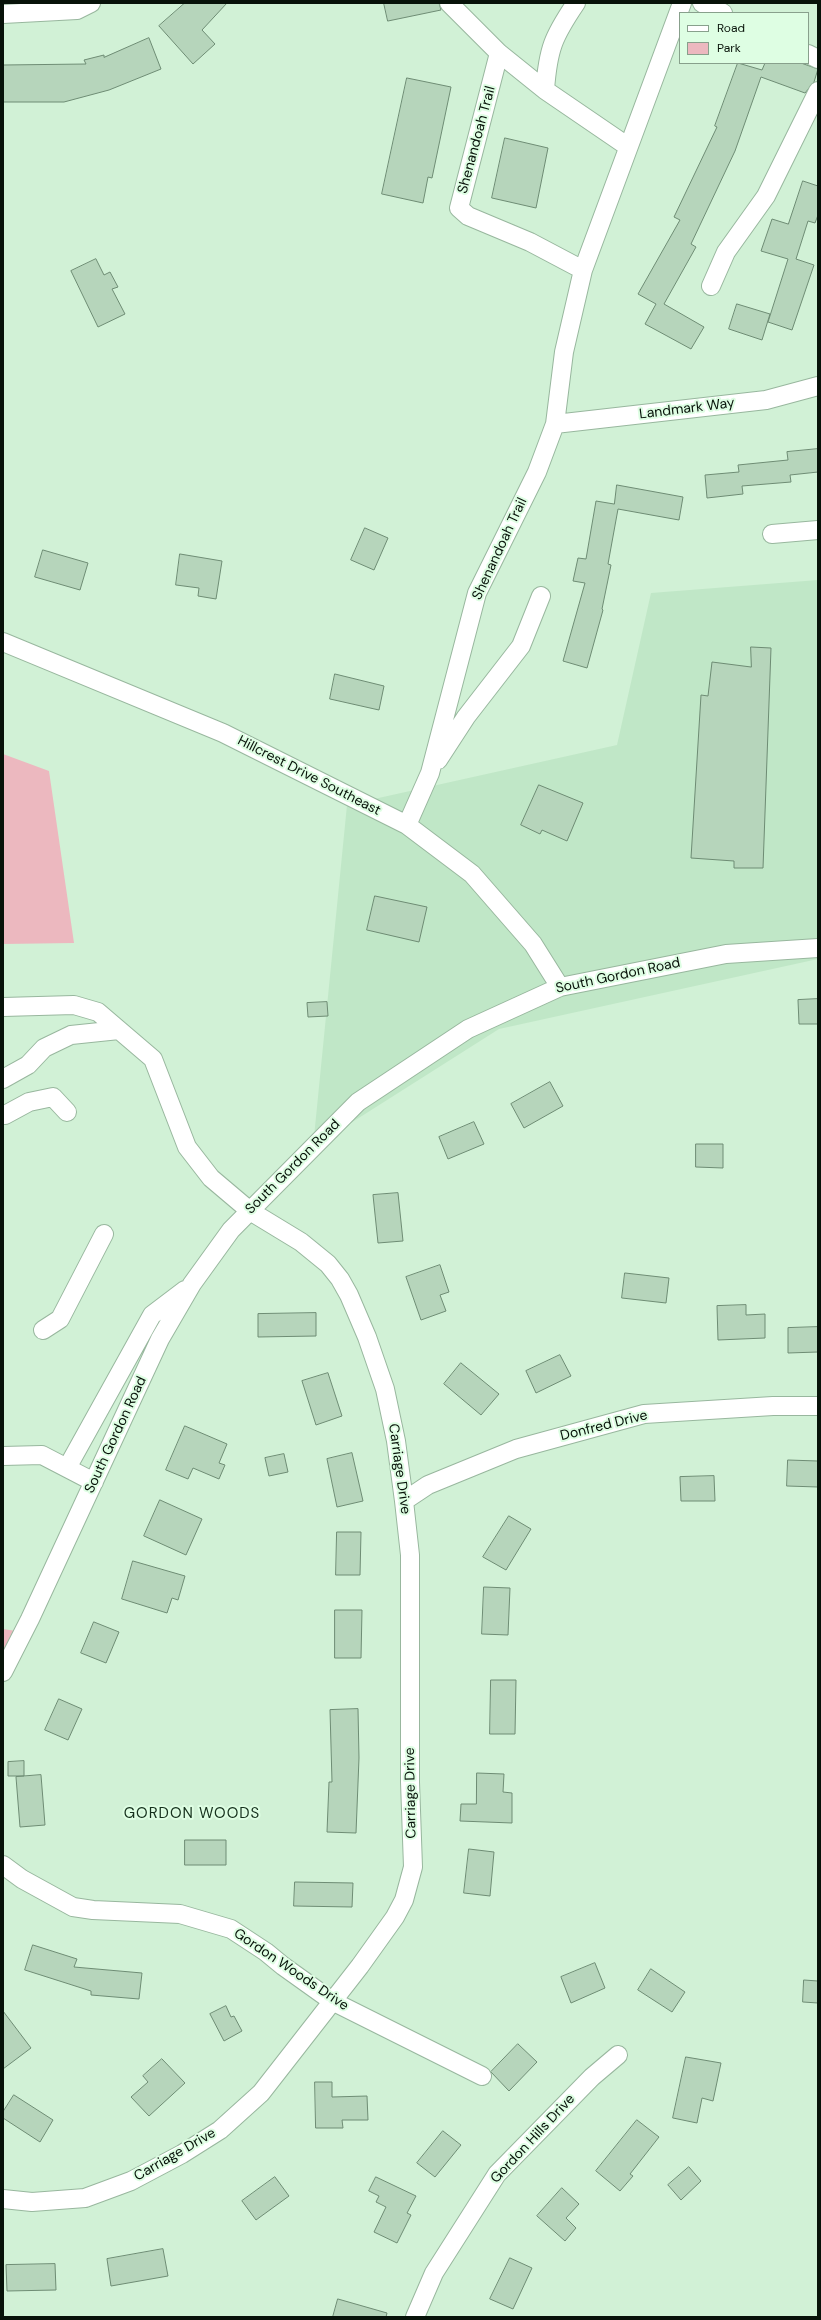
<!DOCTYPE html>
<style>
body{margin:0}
#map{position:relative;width:821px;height:2320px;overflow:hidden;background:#d1f1d6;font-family:"DM Sans",sans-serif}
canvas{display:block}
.frame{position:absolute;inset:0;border:4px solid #071209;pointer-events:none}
.legend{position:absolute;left:679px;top:12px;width:130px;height:52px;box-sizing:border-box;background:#defee3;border:1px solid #88a08c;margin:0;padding:5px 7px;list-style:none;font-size:12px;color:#071209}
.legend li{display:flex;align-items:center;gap:8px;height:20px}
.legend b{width:20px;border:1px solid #88a08c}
</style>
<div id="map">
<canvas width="821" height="2320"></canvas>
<div class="frame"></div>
<ul class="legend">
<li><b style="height:5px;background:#fff"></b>Road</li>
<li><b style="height:11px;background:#ecb8bf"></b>Park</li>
</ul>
</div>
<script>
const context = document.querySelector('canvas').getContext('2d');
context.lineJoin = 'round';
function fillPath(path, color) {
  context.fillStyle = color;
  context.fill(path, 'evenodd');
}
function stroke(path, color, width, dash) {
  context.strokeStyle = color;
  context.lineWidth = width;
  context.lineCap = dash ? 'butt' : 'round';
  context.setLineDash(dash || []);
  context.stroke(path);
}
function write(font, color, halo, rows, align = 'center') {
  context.font = font + ' "DM Sans",sans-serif';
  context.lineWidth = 4;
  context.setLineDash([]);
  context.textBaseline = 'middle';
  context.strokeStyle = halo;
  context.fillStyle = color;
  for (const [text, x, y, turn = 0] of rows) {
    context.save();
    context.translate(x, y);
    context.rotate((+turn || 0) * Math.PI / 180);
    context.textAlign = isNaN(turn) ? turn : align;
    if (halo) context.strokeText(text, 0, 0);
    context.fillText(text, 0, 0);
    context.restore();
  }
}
const built = new Path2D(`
 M818,580V959L499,1029L313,1147L347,805L617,745L651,593Z`);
const green = new Path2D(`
 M3,754L49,771L74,943L3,944Z
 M3,1629L16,1631L3,1657Z`);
const building = new Path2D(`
 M185,3H227L202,30L215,44L193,64L159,26Z
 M384,3H439L441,10L388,21Z
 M149,38L161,69L109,90L64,102H3V65L86,64L84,60L104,55V57Z
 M738,63L762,70L765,63H801L818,69L814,82L805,93L761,77L735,151L691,244L696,247L664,304L704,327L691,349L645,324L656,304L638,294L680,220L674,217L717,127L715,126Z
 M407,78L451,87L432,178L428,177L423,203L382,194Z
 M505,138L548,148L536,208L492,198Z
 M803,181L818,186V215L815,223L808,221L796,259L814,265L792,330L768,322L788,259L761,251L772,219L788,224Z
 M96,259L104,275L110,272L118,287L112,289L125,314L98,327L71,271Z
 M737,304L770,314L762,340L729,329Z
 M818,449V472L790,475L791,482L742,486L743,494L707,498L705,475L739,472L738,465L788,460L787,452Z
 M617,485L683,497L679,520L618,509L608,564L611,565L602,609L603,610L587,668L563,661L585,583L573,581L578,558L586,559L596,501L614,504Z
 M365,528L388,538L374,570L351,560Z
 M43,550L88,563L80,590L35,577Z
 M180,554L222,561L216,599L198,596L199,588L176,585Z
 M751,647L771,648L763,868H734V861L691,858L701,695L708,696L712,662L751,667Z
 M335,674L384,686L379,710L330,699Z
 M539,785L583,803L567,841L542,830L540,834L521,825Z
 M375,896L427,907L419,942L367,930Z
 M818,999V1024H799L798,1000Z
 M327,1002L328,1016L308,1017L307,1003Z
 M550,1082L563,1106L524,1128L511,1104Z
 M474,1122L484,1144L448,1159L439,1137Z
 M696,1144H723V1168L696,1167Z
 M398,1193L403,1241L378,1243L373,1195Z
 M440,1265L449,1292L440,1295L446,1311L421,1320L406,1277Z
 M625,1273L669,1278L666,1303L622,1298Z
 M746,1305V1315L765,1314V1338L718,1340L717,1306Z
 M316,1313V1336L258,1337V1314Z
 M818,1327V1352L788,1353V1328Z
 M560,1355L571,1376L536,1393L526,1371Z
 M461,1363L499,1394L481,1415L444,1384Z
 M328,1373L342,1416L316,1425L302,1381Z
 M185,1426L227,1444L219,1463L225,1465L219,1479L193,1468L188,1479L166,1470Z
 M352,1453L363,1501L337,1507L327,1459Z
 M284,1454L288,1472L269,1476L265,1458Z
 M788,1460L818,1461V1487L787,1486Z
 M714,1476L715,1501H681L680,1477Z
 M160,1500L202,1519L186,1555L144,1536Z
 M509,1516L531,1529L506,1570L483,1557Z
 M337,1532H361L360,1575H336Z
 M133,1561L185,1576L178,1600L172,1598L167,1613L122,1599Z
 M484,1587L510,1588L508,1635L482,1634Z
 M335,1610H362L361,1658H335Z
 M94,1622L119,1632L106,1663L81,1653Z
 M491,1680H516L515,1734H490Z
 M59,1699L82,1709L68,1740L45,1730Z
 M358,1709L359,1758L356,1833L327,1832L329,1782H332L330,1710Z
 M24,1761V1776H8V1762Z
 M477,1773L504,1774L503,1792L512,1793V1823L460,1821L461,1804H476Z
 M41,1775L45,1825L20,1827L16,1777Z
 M185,1840H226V1865H185Z
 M469,1849L494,1852L490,1896L464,1893Z
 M295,1882L353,1883L352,1907L294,1906Z
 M33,1945L77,1959L74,1967L142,1973L139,1999L91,1995V1991L25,1970Z
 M595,1963L605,1988L571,2003L561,1977Z
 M651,1969L685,1992L672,2012L638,1990Z
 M804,1980L818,1981V2003L803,2002Z
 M226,2006L231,2017L234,2016L242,2031L224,2041L210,2014Z
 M3,2011L31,2048L3,2069Z
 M518,2044L537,2062L509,2091L491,2072Z
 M686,2057L721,2063L713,2101L702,2098L697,2123L673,2118Z
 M162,2059L185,2083L149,2116L131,2097L148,2082L143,2076Z
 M315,2082H332V2097L367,2096L368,2120H342L343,2128H316Z
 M14,2095L53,2120L40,2142L3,2118V2112Z
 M637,2120L659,2137L630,2174L633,2176L620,2191L596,2171Z
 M443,2131L461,2145L435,2177L417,2163Z
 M689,2167L701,2181L681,2200L668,2185Z
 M275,2177L289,2196L256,2220L242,2201Z
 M376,2177L416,2196L407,2213L411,2215L397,2243L374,2232L386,2207L376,2202L379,2196L369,2191Z
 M562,2188L579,2204L566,2218L576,2228L565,2241L537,2216Z
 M163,2249L168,2276L111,2286L107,2259Z
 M510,2258L532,2268L513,2309L490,2299Z
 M55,2264L56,2290L7,2291L6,2265Z
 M338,2299L387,2313L386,2317H333Z`);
const minor = new Path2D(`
 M449,3L499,53L545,90L627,146
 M702,3L723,13
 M3,14L77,10L91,3
 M499,53L459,208L468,216L530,242L583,270
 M808,54L818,59
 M545,90C548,49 553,37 576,3
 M711,286L726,252L766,196L818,91
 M555,424L766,400L818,386
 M772,534L818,530
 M3,642L223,733L407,825L472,874L533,944L560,987
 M438,760L466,717L521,646L541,596
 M407,825L430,773L477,593L537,472L555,424L564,352L583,270L682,3
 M3,1007L74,1005L98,1012L153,1059L187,1147L211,1178L250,1211L301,1242L328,1264L340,1279L349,1295L367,1337L385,1389L396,1441L404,1501L410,1555V1782L413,1867L404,1900L395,1917L360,1966L261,2093L220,2130L182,2154L131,2181L85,2198L32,2202L3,2199
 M3,1079L28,1065L44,1048L71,1035L119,1030
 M5,1115L29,1102L53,1097L67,1112
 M43,1330L60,1319L104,1234
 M3,1456L42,1455L94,1482
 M67,1468L152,1315L185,1290
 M404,1501L428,1485L516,1449L644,1414L773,1406H818
 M3,1672L30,1619L160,1339L192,1284L231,1230L358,1102L468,1029L560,987L726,954L818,948
 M3,1865L22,1879L73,1907L93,1910L180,1914L231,1929L266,1952L283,1966L332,2001L482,2076
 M415,2317L434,2273L497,2174L592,2077L618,2055`);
const streetNames = [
 ["Shenandoah Trail",477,140,-75],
 ["Landmark Way",687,409,-7],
 ["Shenandoah Trail",500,549,-65],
 ["Hillcrest Drive Southeast",309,776,27],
 ["South Gordon Road",618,976,-12],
 ["South Gordon Road",293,1167,-45],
 ["Donfred Drive",604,1426,-14],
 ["South Gordon Road",116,1435,-65],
 ["Carriage Drive",399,1469,82],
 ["Carriage Drive",411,1793,-91],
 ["Gordon Woods Drive",291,1970,34],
 ["Gordon Hills Drive",533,2139,-47],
 ["Carriage Drive",175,2155,-30]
];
const neighbourhoodNames = [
 ["GORDON WOODS",192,1814]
];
fillPath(built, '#c0e7c7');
fillPath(green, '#ecb8bf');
fillPath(building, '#b6d5bb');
stroke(building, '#6e8c74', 1);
stroke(minor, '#98b79e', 20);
stroke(minor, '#fff', 18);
write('14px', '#071209', '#defee3', streetNames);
context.letterSpacing = '1px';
write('15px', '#15301c', '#defee3', neighbourhoodNames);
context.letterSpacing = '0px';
</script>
